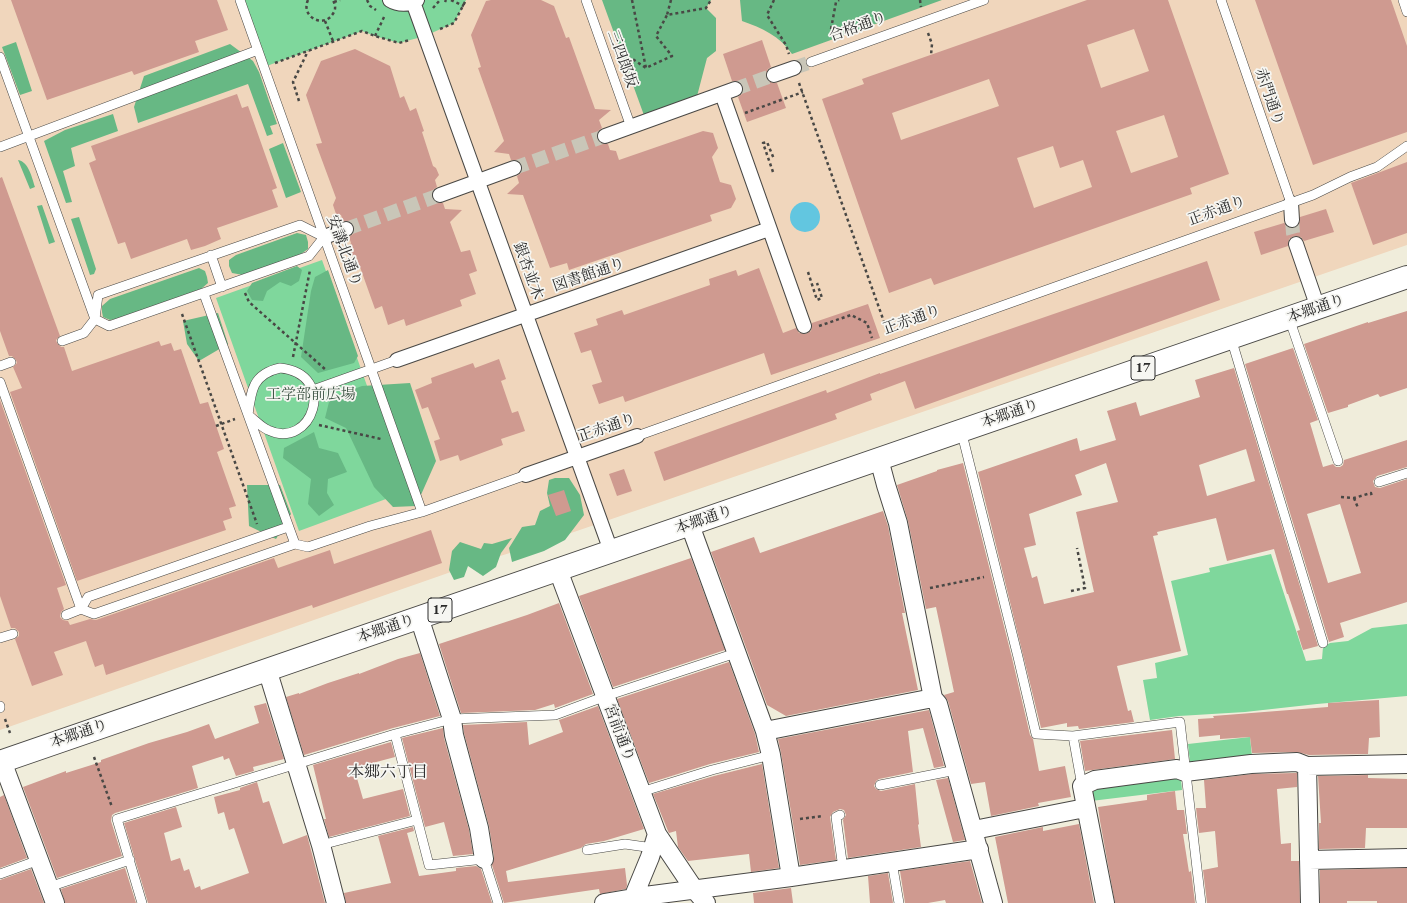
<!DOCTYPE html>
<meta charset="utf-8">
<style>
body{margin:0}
canvas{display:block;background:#f0eddb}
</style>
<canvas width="1407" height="903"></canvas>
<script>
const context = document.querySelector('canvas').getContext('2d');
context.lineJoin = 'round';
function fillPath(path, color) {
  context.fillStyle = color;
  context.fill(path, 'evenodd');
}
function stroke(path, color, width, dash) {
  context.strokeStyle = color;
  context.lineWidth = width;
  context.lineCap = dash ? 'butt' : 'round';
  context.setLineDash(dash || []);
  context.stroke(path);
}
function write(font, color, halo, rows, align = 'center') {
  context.font = font + ' "EB Garamond","Noto Serif JP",serif';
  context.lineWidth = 3.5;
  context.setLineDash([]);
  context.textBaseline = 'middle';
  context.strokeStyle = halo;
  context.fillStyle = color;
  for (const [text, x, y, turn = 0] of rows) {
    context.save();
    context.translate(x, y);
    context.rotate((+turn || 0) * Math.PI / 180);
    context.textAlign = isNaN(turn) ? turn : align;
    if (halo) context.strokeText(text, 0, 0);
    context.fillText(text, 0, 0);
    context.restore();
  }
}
const built = new Path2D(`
 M0,0H1407V245L542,543L468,566L0,730Z`);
const green = new Path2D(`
 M240,0H466L454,23L425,36L414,39L399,43L375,36L362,31L264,67Z
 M322,260L405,492L299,531L216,298Z
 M1271,554L1306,661L1322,659L1323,647L1330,643L1348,641L1372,628L1407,624V696L1317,704L1245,712L1179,716L1150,720L1143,680L1157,678L1155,663L1188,655L1171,581L1210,572L1209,568Z
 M1250,737L1252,757L1190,763L1188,744Z
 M1176,775L1181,779L1182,790L1091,801L1090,796L1099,784Z`);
const forest = new Path2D(`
 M602,0H711L706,8L716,18V51L707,58L696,100L645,118Z
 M740,0H942L792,54C780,36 762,28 742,21Z
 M16,42L32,91L20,95L2,47Z
 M230,44L253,61L259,72L277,124L270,126L273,134L267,136L248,84L138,123L134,107L144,76Z
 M113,114L118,131L71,148L75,166L63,171L72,202L66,203L44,141L65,130Z
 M283,143L301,192L286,198L269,149Z
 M18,160C29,162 32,178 35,187L30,189Z
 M42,205L55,242L49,244L37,206Z
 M79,217L96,269L94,274L90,275L71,219Z
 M297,233L306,235L308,242V249L301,254L243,275L232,273L229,266V260L236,255Z
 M297,266L302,270L299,281L291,286L280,282L267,291L263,301L252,300L247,291L252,283Z
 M199,268L205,271L207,277L208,283L201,289L116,319L110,320L103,317L102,312V306L110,299Z
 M328,270L358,356L354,363L318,373L301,357L311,291L315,277Z
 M218,313L228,344L199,361L187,344L183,321Z
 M410,383L436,461L416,506L393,507L374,487L346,428L325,418L330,398L362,386Z
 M314,432L319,448L338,453L347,472L328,479L327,493L334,505L319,516L308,504L311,479L283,458L284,448Z
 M555,478H569L580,495L584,515L565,540L544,551L512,562L509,548L522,527L535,525L540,511L550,506L547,493L549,480Z
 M247,485H280L291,514L276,539L249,526Z
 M512,538L501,553L496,567L483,576L468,566L464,577L454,580L449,570L452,551L460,542L481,549L484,543L492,544Z`);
const water = new Path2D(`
 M790 217a15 15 0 1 1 30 0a15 15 0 1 1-30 0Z`);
const building = new Path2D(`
 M11,0H217L228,30L195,41L199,52L134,75L132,71L47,100Z
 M491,0H541L554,6L566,38L569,37L595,109L611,110L599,120L602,128L599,130L597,134V139L603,144H608L610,150L616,151L619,160L703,131L713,133L718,148L712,157L720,182L731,185L736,199L731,208L710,215L712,221L569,270L567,263L550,268L523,195L507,194L519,183L517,176L520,174L522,170V165L516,160H511L509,154L494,152L504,141L478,68L481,67L471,35L486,1Z
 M1087,0H1168L1229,174L1190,188L1192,194L934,285L931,278L889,293L822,99L864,84L862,79ZM1134,29L1149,71L1101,88L1087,45ZM989,79L999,106L901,140L892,113ZM1164,115L1178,157L1131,173L1116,131ZM1053,146L1060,168L1083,160L1092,187L1034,208L1017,158Z
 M1255,0H1391L1407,46V132L1313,165Z
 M762,40L771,67L768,69L766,73V78L772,83H777L786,108L747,122L738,97L742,94L743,86L740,82L732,81L723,54Z
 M355,49L390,66L400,98L404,96L410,111L416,108L424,131L422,132L433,166L436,168L439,175L435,180L437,187L434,189L432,193V198L438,203H443L445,209L462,210L450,222L461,252L470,250L477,271L469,274L476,294L460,300L462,306L406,326L404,319L388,325L382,306L375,309L356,256L345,254L351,243L349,237L353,234L354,226L351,222L343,221L341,215L336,214L333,205L336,198L316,144L322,143L306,95L321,61Z
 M237,94L242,108L248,106L277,188L272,190L278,207L217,228L221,239L205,246L191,250L187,239L131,259L125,242L118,244L89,163L96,160L91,146Z
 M1407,162V233L1373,245L1351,183Z
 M2,177L60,336L56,340L57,343L61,347H64L72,371L159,341L161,346L171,343L174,351L181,349L200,404L208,402L224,449L217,452L236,506L229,508L232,518L223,521L226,530L77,581L10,392L22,388L13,367L17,363L16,360L12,356H9L0,331V178Z
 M1326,209L1334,232L1304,241L1301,237L1294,236L1289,239L1288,246L1261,255L1254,232L1284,223L1288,227L1293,228L1299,224L1300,217Z
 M1207,261L1220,300L915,409L905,381L870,394L872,400L835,414L837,419L664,481L654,452L826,390L827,393L880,373V374Z
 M759,268L783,333L796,328L799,333L806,334L811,331L812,327V323L868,304L880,338L771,375L764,353L625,402L623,396L599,404L592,385L602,382L591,350L581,353L574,333L598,325L596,319L622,310L624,315L710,285L709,279L736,270L738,276Z
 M1407,311V388L1380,397L1378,394L1348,405V407L1328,413L1304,344L1368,322V323Z
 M1293,348L1318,420L1310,423L1323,467L1333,464L1336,467H1340L1343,465L1344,460L1407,440V467L1377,476L1373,481L1375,487L1380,488L1407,479V602L1340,623L1344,637L1329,642L1245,364ZM1340,504L1361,573L1328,583L1307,514Z
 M499,359L506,379L501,381L512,413L518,411L525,431L501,439L503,445L460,461L458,455L440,461L434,441L440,439L428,407L422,409L415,390L432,383L431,378L473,363L475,368Z
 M1234,368L1318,646L1303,650L1297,631L1300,630L1288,594H1287L1274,549L1227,561L1216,518L1157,532L1158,535L1153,536L1181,651L1117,666L1128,711L1131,710L1134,722L1079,729L1078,726L1067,727V723L1041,728L978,472L1077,438L1080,451L1116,440L1107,411L1136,402L1140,416L1200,397L1195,380ZM1246,449L1255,481L1207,496L1199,465ZM1106,463L1118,502L1076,512L1094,592L1044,604L1037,576L1032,578L1024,548L1036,545L1029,514L1082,495L1075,475Z
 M0,400L66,585L57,588L64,609L61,612L60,617L63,620L68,621L70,625L90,619L96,620L274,558L278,568L330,550L334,564L431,530L442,563L313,608L312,605L106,675L103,664L95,667L86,641L54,652L63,675L32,686L15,639L19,636V632L15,628H11L0,596Z
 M963,463L1012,658L1030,735L1033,739L1039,771L1065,766L1071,797L1038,803L1039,806L991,816L985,782L971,784L948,701L944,695L954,692L936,607L926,609L908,521L897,485L937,471V470Z
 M624,469L632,491L617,496L609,474Z
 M564,490L571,511L556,516L548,495Z
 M883,511L888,526L905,613H902L918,690L786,716L767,705L711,552L754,537L760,553Z
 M691,558L725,650L613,687L579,596Z
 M559,603L593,694L555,708L554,704L535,710L461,713L439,644L527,615Z
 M420,653L440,716L393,728L304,755L286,697L299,693V694L328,683L359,673V674L398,659Z
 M729,662L755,734L759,752L710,764L649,783L617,699Z
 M1379,700L1380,737L1369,738L1368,754L1309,755L1297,752L1252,753L1250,737L1220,739V735L1199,737L1198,719L1214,718L1213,716L1328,707V703Z
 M266,703L284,759L253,767L254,771L236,776L229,758L224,760L223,756L192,766L198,788L115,813L112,815L111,821L122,856L57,878L23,787L66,771V773L101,762V760L149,743L187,732L209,724L215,739L259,723L254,706Z
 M598,706L644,829L604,841L586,844L581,848L506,871L508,882L625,868L627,885L626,889L600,894L599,889L504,903L492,865L494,857L489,826L464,733L463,725L527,722L529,745L563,732L559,720Z
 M929,710L944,766L934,768L923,728L908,731L913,772L879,779L876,781L874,786L876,789L881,791L915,784L919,824L918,825L921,847L848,858L843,820L846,815L844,810L840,809L833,812L830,817L836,860L800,865L781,753L778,739Z
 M443,728L444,738L469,830L473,854L453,856L444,822L425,827L402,738Z
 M1172,730L1175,759L1085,771L1080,741Z
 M391,742L395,757L354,768L363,799L403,789L410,816L329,837L324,819H326L313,765Z
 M762,764L779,868L751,872L749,854L688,861L678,847L676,831L669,833L668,831L653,794L714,776Z
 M1295,773H1297V787L1277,789L1281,844L1291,843V861H1299L1300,903H1207L1203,870L1218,867L1215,831L1199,833L1196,808H1206L1204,780L1252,774Z
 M1368,775V778L1407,779V828H1366L1365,848L1319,849V823H1321L1318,776Z
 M948,778L965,840L953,842L936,780Z
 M257,782L263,803L269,801L283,844L307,835L325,903H148L124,823L176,807L182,827L164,833L171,861L180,858L184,871L189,869L195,888L200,886L201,890L249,873L234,828L229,830L224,812L218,814L214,797L240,790V788Z
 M1175,791L1177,810H1184L1187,834H1183L1189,872L1191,871L1195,903H1115L1100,821L1098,807L1147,800V795Z
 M4,795L27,858L0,868V797Z
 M1079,824L1094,903H1008L995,837L1043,827V831Z
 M413,827L414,831L407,833L419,876L456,871V868L476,866L481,869L492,903H346L344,893L391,883L378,836Z
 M970,861L982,903H946L945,900L928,903H905L900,871Z
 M125,868L136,903H65L61,889Z
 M1407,868V903H1377V901H1347V903H1320V870Z
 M31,869L44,903H0V880Z
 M888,873L893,903H870L868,876Z
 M791,888L793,903H754L753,893Z`);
const pedestrianTunnel = new Path2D(`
 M794,68L811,62
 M735,89L774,75
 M514,168L605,136
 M1292,220L1293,233L1296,244
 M346,229L440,195`);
const path = new Path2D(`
 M308,0C300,17 325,30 334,12C336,8 335,4 333,0
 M367,0L370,6L376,10
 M451,0L464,6
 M632,0L646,68
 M671,0L667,15L706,8L711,0
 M774,0L767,15L786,45L789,54
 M920,0L921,7
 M334,2L340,0
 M445,2L446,0
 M433,8L440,0
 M325,21L333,41
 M440,29L454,23L466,0
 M831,29L836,2L839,0
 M928,33L932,44L931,55
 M375,36L385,15
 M622,61L631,58L646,68L672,56L656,36L667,15
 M275,63L362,31L375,36L399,43L410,40
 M799,83L888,333
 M299,101L293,82L308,51
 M745,113L803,92
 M773,172L763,143L767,142L774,159
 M808,272L817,300L822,298L817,283
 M245,293L249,302L326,370
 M182,314L257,524
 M819,326L851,315L867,323L872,338
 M293,357L310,270
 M319,425L381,439
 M216,426L235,419
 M1341,497L1354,498L1371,493L1372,497
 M1354,498L1358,508
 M930,588L984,577
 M1071,591L1085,588L1077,548
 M5,719L10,733
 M94,757L112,807
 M800,819L823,816`);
const service = new Path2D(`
 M240,0L422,512
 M586,0L631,127
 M1221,0L1291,203
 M1403,0L1407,12
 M0,57L95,319L109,326L309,256L324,237
 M811,62L984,0
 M0,147L258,50
 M211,255L222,287
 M204,294L295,544
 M1289,318L1338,461
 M1231,338L1323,643
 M62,341L84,333L95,319L98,295L300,225L324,237
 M0,366L11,362
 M280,368C339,374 312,451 268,430C261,427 255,420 248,415C251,390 253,374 280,368Z
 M0,382L81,609
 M313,390L397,360
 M961,430L1018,657L1036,734L1073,736L1180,722L1201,903
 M637,436L1313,195L1350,177L1377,167L1407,146
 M1379,482L1407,473
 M81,609L94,614L295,544L308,547L370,526L422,512L526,475
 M66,615L81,609L88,597L288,527
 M0,638L13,634
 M0,706V708
 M395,734L429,865L484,859L498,903
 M1073,736L1082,786
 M880,785L956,770
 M641,792L712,770L771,755
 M840,815L836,817L843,869
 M321,845L417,820
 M587,850L625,844L653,848
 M892,862L899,903
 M0,874L39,860
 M49,887L130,860
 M142,903L117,819L395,734L452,719L555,715L606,696L736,653`);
const pedestrian = new Path2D(`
 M390,0C398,5 409,5 417,0
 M413,2L611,551
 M774,75L794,68
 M722,94L804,326
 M605,136L735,89
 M440,195L514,168
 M1291,203L1292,220
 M324,237L346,229
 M1296,244L1318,308
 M397,360L769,229
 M526,475L637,436`);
const minor = new Path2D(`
 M879,459L886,485L898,523L933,698L938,704L993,903
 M690,525L765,731L771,755L791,877
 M558,570L657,834L694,889L706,903
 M419,617L452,719L454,735L479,828L484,859
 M267,669L321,845L336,903
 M765,731L933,698
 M2,761L55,903
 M1307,766L1310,903
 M974,830L1085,808
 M1309,860L1407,858
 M604,903L645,896L791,877L979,849
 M631,903L650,857L657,834
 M1105,903L1082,786L1095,780L1177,769L1185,772L1251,764L1297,762L1307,766L1407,764`);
const trunk = new Path2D(`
 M0,762L1407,277`);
const shields = [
 [1143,368,24],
 [440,610,24]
];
const shieldNames = [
 ["17",1143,368],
 ["17",440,610]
];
const streetNames = [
 ["合格通り",858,27,-20],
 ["三四郎坂",622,59,70],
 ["赤門通り",1269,97,71],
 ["正赤通り",1217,211,-20],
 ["安講北通り",344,251,70],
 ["銀杏並木",528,271,70],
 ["図書館通り",589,275,-19],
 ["本郷通り",1316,309,-19],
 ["正赤通り",912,320,-20],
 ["本郷通り",1010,414,-19],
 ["正赤通り",607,428,-19],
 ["本郷通り",704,520,-19],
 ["本郷通り",386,629,-19],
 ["宮前通り",619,733,69],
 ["本郷通り",79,734,-19]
];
const parkNames = [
 ["工学部前広場",311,395]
];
const neighbourhoodNames = [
 ["本郷六丁目",388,773]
];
fillPath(built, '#f0d6bc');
fillPath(green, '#7fd79c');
fillPath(forest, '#67b884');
fillPath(water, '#62c6e0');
fillPath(building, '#cf9a90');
stroke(pedestrianTunnel, '#c9c6b8', 14, [14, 7]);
stroke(service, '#494845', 10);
stroke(pedestrian, '#494845', 16);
stroke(minor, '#494845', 20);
stroke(trunk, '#494845', 24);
stroke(path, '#494845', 2.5, [3, 3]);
stroke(service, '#fff', 9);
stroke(pedestrian, '#fff', 14);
stroke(minor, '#fff', 18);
stroke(trunk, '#fff', 22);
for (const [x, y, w] of shields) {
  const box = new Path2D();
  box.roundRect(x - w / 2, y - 12, w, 24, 3);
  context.fillStyle = '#f6f6f2';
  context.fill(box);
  stroke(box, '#2b2b2b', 1);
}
write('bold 14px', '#2b2b2b', null, shieldNames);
write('15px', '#2b2b2b', '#f6f6f2', streetNames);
write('15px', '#405647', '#f6f6f2', parkNames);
write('16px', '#2b2b2b', '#f6f6f2', neighbourhoodNames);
</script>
